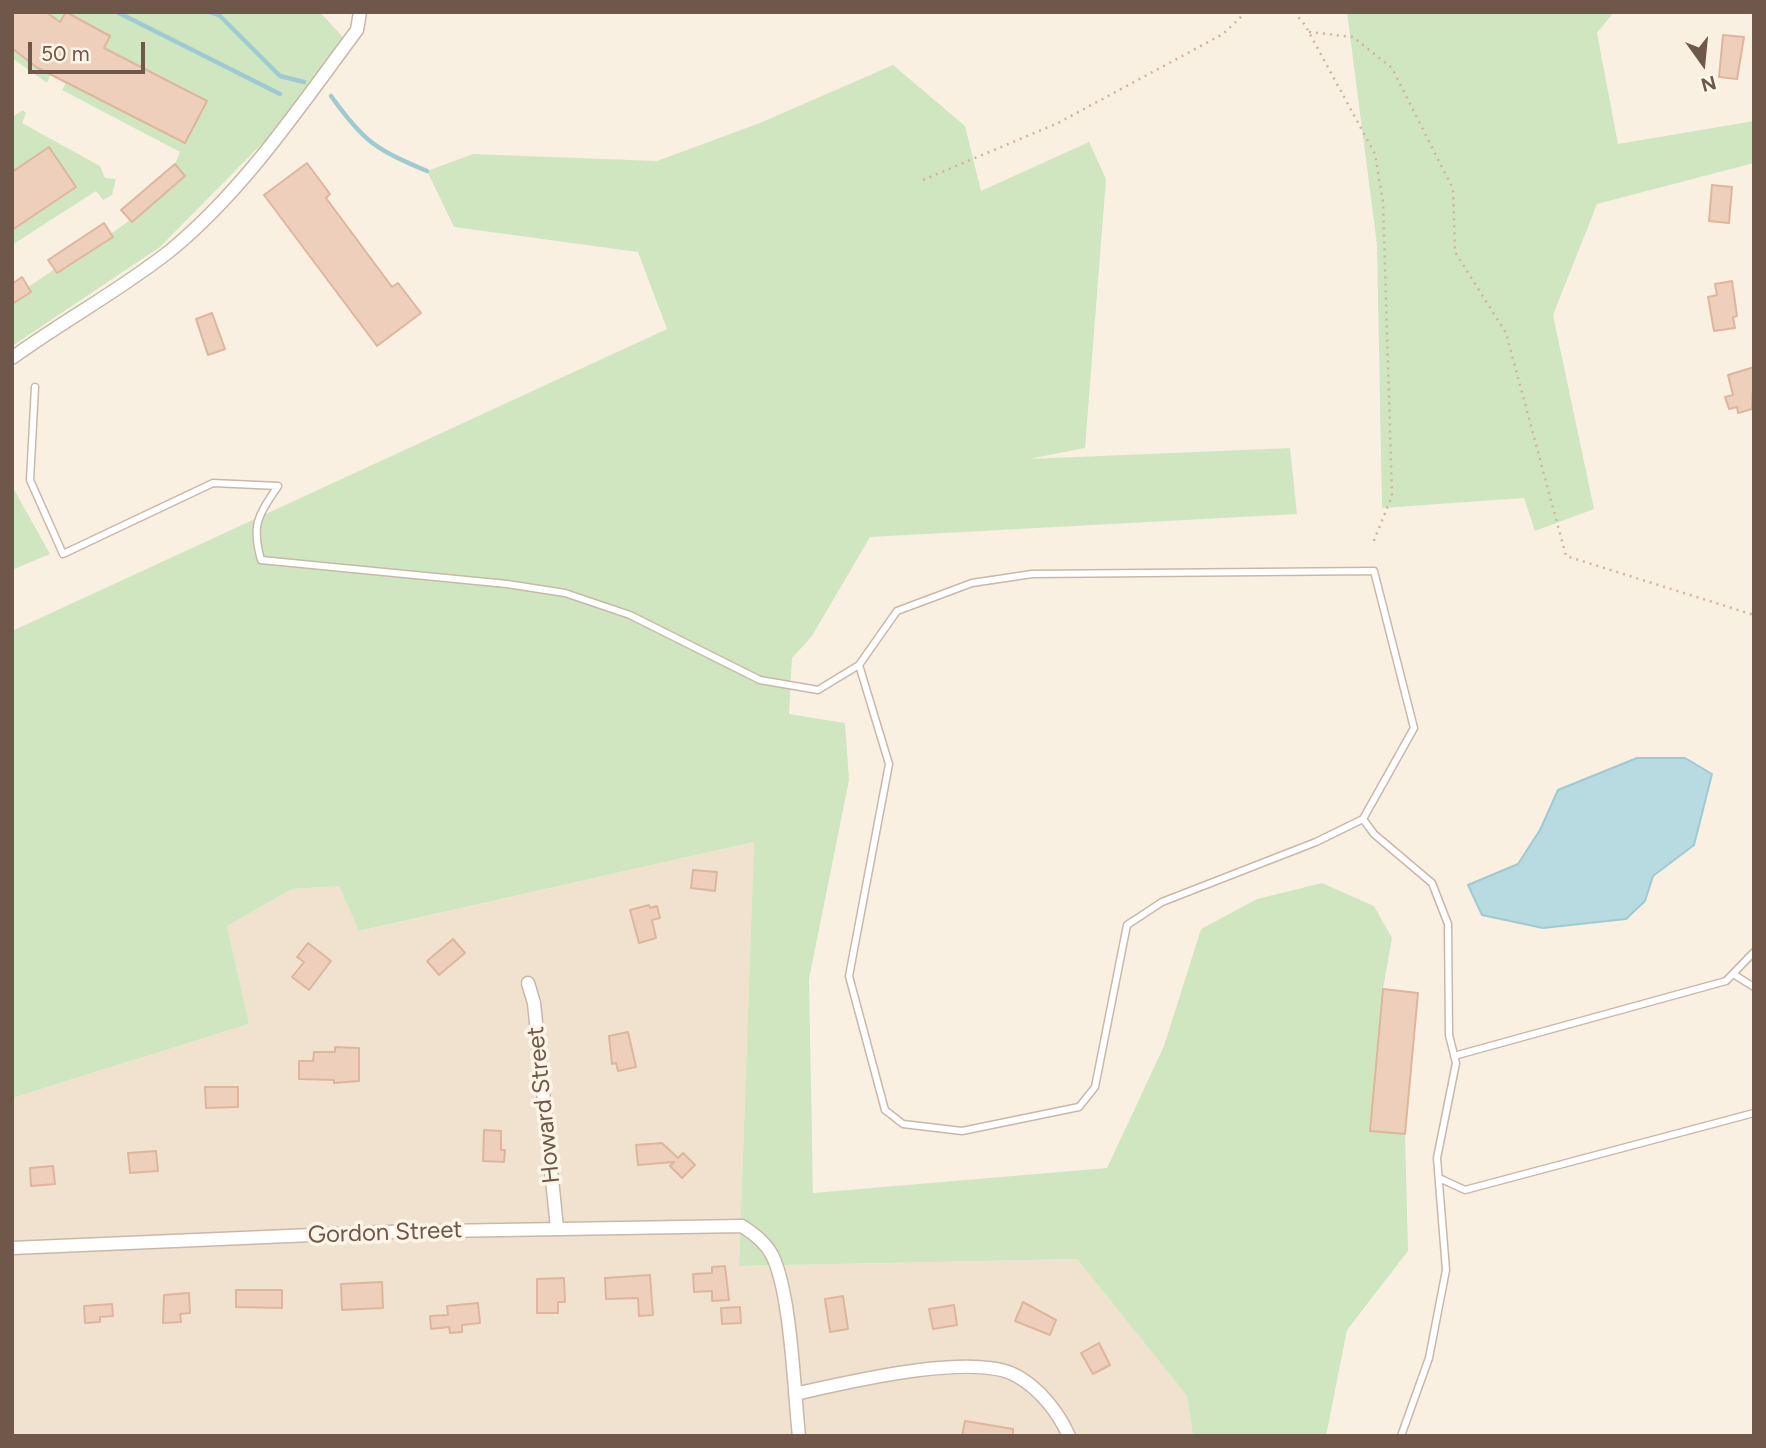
<!DOCTYPE html>
<style>
body{margin:0}
#map{position:relative;width:1766px;height:1448px;overflow:hidden;background:#faf0e1;font-family:Figtree,sans-serif}
canvas{display:block}
.frame{position:absolute;inset:0;border:14px solid #6f574a;pointer-events:none}
.north{position:absolute;left:1668px;top:28px;width:70px;height:70px;-webkit-text-stroke:5px #fdf5e7;paint-order:stroke;rotate:165deg;font-size:19px;font-weight:700;line-height:28px;text-align:center;color:#6f574a}
.north::after{content:'';display:block;margin:auto;width:24px;height:32px;background:#6f574a;clip-path:polygon(50% 0,100% 100%,50% 72%,0 100%)}
.scale{position:absolute;left:28px;top:42px;width:117px;height:32px;box-sizing:border-box;border:4px solid #6f574a;border-top:0;padding-left:9px;font-size:21px;line-height:24px;white-space:nowrap;color:#6f574a;-webkit-text-stroke:5px #fdf5e7;paint-order:stroke}
</style>
<div id="map">
<canvas width="1766" height="1448"></canvas>
<div class="frame"></div>
<div class="north">N</div>
<div class="scale">50 m</div>
</div>
<script>
const context = document.querySelector('canvas').getContext('2d');
context.lineJoin = 'round';
function fillPath(path, color) {
  context.fillStyle = color;
  context.fill(path, 'evenodd');
}
function stroke(path, color, width, dash) {
  context.strokeStyle = color;
  context.lineWidth = width;
  context.lineCap = dash ? 'butt' : 'round';
  context.setLineDash(dash || []);
  context.stroke(path);
}
function write(font, color, halo, rows, align = 'center') {
  context.font = font + ' Figtree,sans-serif';
  context.lineWidth = 7;
  context.setLineDash([]);
  context.textBaseline = 'middle';
  context.strokeStyle = halo;
  context.fillStyle = color;
  for (const [text, x, y, turn = 0] of rows) {
    context.save();
    context.translate(x, y);
    context.rotate((+turn || 0) * Math.PI / 180);
    context.textAlign = isNaN(turn) ? turn : align;
    if (halo) context.strokeText(text, 0, 0);
    context.fillText(text, 0, 0);
    context.restore();
  }
}
const residential = new Path2D(`
 M754,842L739,1266L1077,1259L1187,1396L1193,1436H12V1098L249,1024L227,926L292,889L339,886L360,931Z`);
const green = new Path2D(`
 M46,12H65L36,66L50,75L47,83L12,58V48Z
 M66,12H320L348,43L302,103L160,247L12,346V304L31,292L28,287L55,269L57,273L130,220L132,222L185,176L175,164L180,152L62,90L66,83L82,91L110,37ZM115,54L207,101L185,143L93,95Z
 M1347,12H1614L1597,33L1618,144L1754,121V163L1597,204L1553,315L1594,509L1535,531L1524,498L1382,508L1377,245Z
 M893,65L965,126L981,191L1089,142L1106,179L1085,448L1029,459L1290,448L1297,514L870,537L812,636L792,658L789,714L845,723L849,780L809,979L813,1193L1107,1168L1164,1046L1201,929L1257,899L1322,883L1374,906L1392,938L1383,989L1371,1131L1405,1134L1408,1251L1347,1330L1326,1436H1193L1187,1396L1077,1259L739,1266L754,842L359,931L339,886L292,889L227,926L249,1024L12,1098V631L667,329L638,252L454,227L427,171L473,154L657,161L760,123Z
 M23,110L26,113L22,123L100,166L105,178L116,179L112,195L103,200L96,191L12,245V230L76,187L49,147L12,172V117Z
 M12,486L50,554L12,570Z`);
const water = new Path2D(`
 M1637,758H1685L1712,774L1694,845L1653,876L1645,901L1626,919L1543,928L1482,915L1468,885L1518,864L1540,830L1558,790Z`);
const stream = new Path2D(`
 M117,12L280,94
 M210,12L219,15L280,76L304,82
 M331,96C364,142 375,149 427,171`);
const building = new Path2D(`
 M12,12H46L60,22L66,12L110,36L104,48L207,101L185,143L36,67L12,48Z
 M1723,35L1744,37L1737,79L1719,77Z
 M49,147L76,187L12,230V172Z
 M307,163L330,194L326,198L392,287L398,283L421,313L377,346L264,195Z
 M175,164L185,176L132,222L121,210Z
 M1712,185L1732,187L1729,223L1709,221Z
 M104,223L113,237L57,273L48,260Z
 M22,277L31,292L12,304V284Z
 M1732,281L1737,316L1733,317L1735,328L1714,331L1708,297L1717,295L1715,284Z
 M212,313L225,349L208,355L196,319Z
 M1754,367L1752,409L1738,413L1737,407L1729,409L1725,397L1733,395L1728,375Z
 M693,870L717,872L715,891L691,888Z
 M649,905L650,908L657,906L660,918L652,920L656,938L639,943L630,910Z
 M453,939L465,953L439,975L427,961Z
 M308,943L331,961L309,990L292,977L304,962L297,957Z
 M1383,989L1418,993L1405,1134L1370,1131Z
 M628,1032L636,1067L618,1071L616,1063L612,1064L609,1036Z
 M335,1047L359,1048V1081L334,1083V1080L299,1079V1061H313L314,1052H335Z
 M205,1087H238V1107L206,1108Z
 M484,1130L501,1131V1150H505L504,1162L483,1161Z
 M662,1143L678,1158L683,1153L695,1165L682,1178L670,1166L674,1162L638,1165L636,1145Z
 M156,1151L158,1171L130,1173L128,1153Z
 M53,1166L55,1184L31,1186L30,1168Z
 M725,1266L729,1300L712,1301V1291L694,1292L693,1274L712,1273V1267Z
 M650,1275L653,1315L639,1316L638,1298L606,1299L605,1278Z
 M564,1278L565,1302H558V1313H537V1279Z
 M382,1282L383,1308L342,1310L341,1284Z
 M236,1290H282V1308L236,1307Z
 M189,1293L190,1313L180,1314L181,1322L163,1323L164,1295Z
 M843,1296L848,1329L830,1332L825,1299Z
 M1023,1302L1056,1320L1050,1335L1015,1321Z
 M478,1303L480,1323L462,1325V1332L450,1333L449,1327L431,1329L430,1316L448,1315L447,1306Z
 M112,1304L113,1316L100,1317V1322L85,1323L84,1306Z
 M954,1305L957,1325L933,1329L929,1309Z
 M740,1307L741,1323L722,1324L721,1308Z
 M1099,1343L1110,1365L1093,1374L1081,1353Z
 M965,1421L1013,1429V1436H962Z`);
const path = new Path2D(`
 M1294,12L1305,25L1375,154L1383,202L1392,496L1373,543
 M1309,32L1353,37L1392,68L1453,189L1455,252L1506,333L1566,556L1754,615
 M923,180L1058,123L1223,34L1246,12`);
const lane = new Path2D(`
 M35,387L30,480L63,554L213,483L278,486C258,516 251,524 261,560L507,584L565,593L630,615L760,680L818,690L859,665L897,611L972,583L1032,574L1374,571L1414,728L1363,819L1316,842L1162,902L1127,925L1095,1087L1079,1107L962,1131L903,1124L885,1110L849,976L889,764L859,665
 M1363,819L1374,834L1432,883L1448,924L1449,1035L1456,1063L1437,1158L1446,1270L1429,1358L1401,1436
 M1733,974L1754,987
 M1454,1056L1726,981L1754,952
 M1439,1178L1465,1190L1754,1113`);
const street = new Path2D(`
 M12,358C64,320 121,290 171,250C245,189 300,106 357,30L360,12
 M528,983L534,1003L557,1228
 M12,1248L381,1232L742,1226C753,1233 766,1243 772,1255C791,1292 794,1391 799,1436
 M795,1394C844,1383 974,1351 1017,1376C1040,1389 1058,1412 1069,1436`);
const streetNames = [
 ["Howard Street",544,1105,-96],
 ["Gordon Street",385,1233,-2]
];
fillPath(residential, '#f1e2d0');
fillPath(green, '#d0e6c1');
fillPath(water, '#b8dbe1');
stroke(water, '#9fcad2', 2);
stroke(stream, '#9fcad2', 4.5);
fillPath(building, '#edcfbb');
stroke(building, '#deb69d', 2);
stroke(lane, '#c9b8a9', 9);
stroke(street, '#c9b8a9', 15);
stroke(path, '#d1b39f', 2.5, [2, 5]);
stroke(lane, '#fff', 6);
stroke(street, '#fff', 12);
write('24px', '#6f574a', '#fdf5e7', streetNames);
</script>
